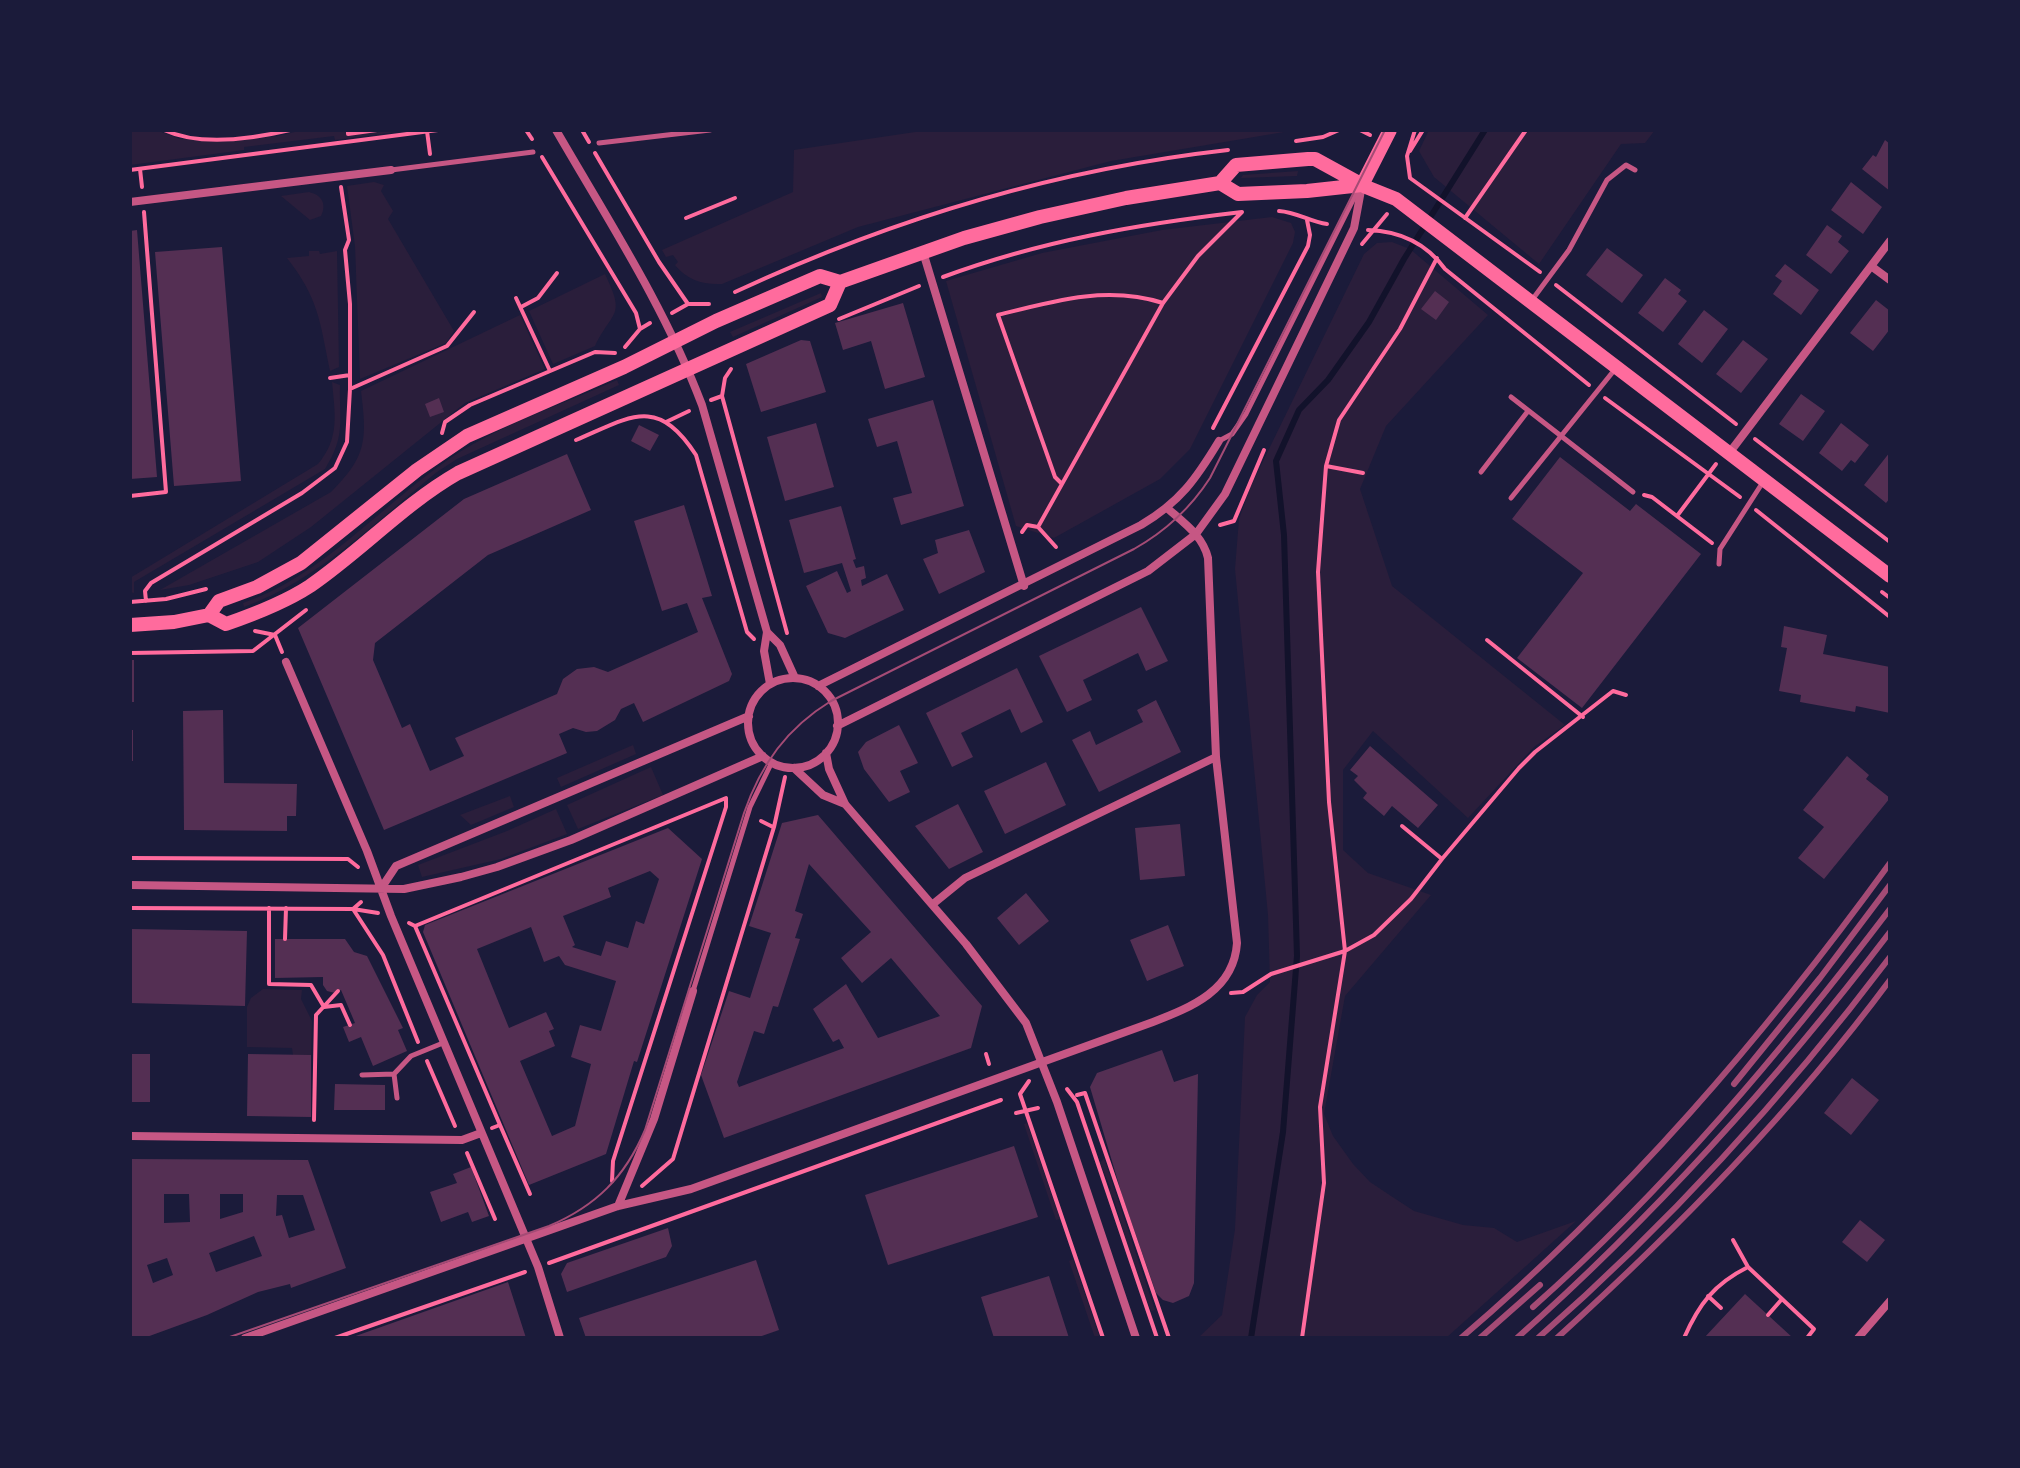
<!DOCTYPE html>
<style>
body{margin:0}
#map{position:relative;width:2020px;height:1468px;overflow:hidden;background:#1b1b3a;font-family:Merriweather,serif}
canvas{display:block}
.frame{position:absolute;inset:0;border:132px solid #1b1b3a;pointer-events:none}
</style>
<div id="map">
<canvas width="2020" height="1468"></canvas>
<div class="frame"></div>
</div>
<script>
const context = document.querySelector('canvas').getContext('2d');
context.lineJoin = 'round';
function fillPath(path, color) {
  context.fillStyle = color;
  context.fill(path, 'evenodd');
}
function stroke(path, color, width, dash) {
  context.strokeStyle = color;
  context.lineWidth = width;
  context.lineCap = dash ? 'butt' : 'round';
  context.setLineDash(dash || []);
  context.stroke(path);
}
const green = new Path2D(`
 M130,130H156L180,139L226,142L278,136L303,130H411L335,140L334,136L244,147V150L130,165Z
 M929,130H1296L1111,161L858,227L722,284C703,285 687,280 675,265L678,262L673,255L666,257L662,250L793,192L794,150Z
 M1429,130H1655L1645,143L1621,144L1539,264L1434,177L1419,151Z
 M1298,171L1297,176L1241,178L1243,175Z
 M374,182L384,185L381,191L393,211L388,219L454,331L446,343L360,379L355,246L347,186Z
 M309,192C322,195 327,204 321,216L310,220L281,196Z
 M1272,217L1291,223L1295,232L1293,243L1190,449L1160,479L1054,538L1016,526L946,281L1042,253L1162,230Z
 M1392,242L1410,249L1488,315L1386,426L1360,489L1392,586L1565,725L1534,747L1468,818L1373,731L1343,770V850L1368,873L1431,895L1345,996L1324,1114L1333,1136L1353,1164L1370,1182L1391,1196L1414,1211L1463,1225L1494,1228L1517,1242L1576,1221L1446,1338H1198L1222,1315L1235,1229L1245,1017L1257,995L1270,982L1268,915L1235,569L1239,519L1250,488L1364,254L1377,243Z
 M309,251H319L320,254L337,251L339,367L330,371C320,322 319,299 287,258L309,256Z
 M605,274C626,318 613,309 595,346L553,364L529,311Z
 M821,293L822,297L733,337L730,332Z
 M520,315L545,369L465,403L311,527L258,562L189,585L160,590L331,492C367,456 367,440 361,391Z
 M617,380L619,385L457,459L437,472C377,521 318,580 244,607L243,603C321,576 376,511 442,464C493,427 559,406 617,380Z
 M332,382L340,385C339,422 346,435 325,469L134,582V593L130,592V578L318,464C340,438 335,414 332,382Z
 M633,745L636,754L561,787L557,778Z
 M651,767L663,795L578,829L567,805Z
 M510,796L514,807L471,825L460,815Z
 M556,809L567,834L501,859L422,877L418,865L507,831Z
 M263,989L302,990L301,999L312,1021L311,1055H293L292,1048L247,1047V1007L251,998Z
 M1027,1123L1060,1219L1056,1220L1024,1124Z
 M1104,1158L1155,1310L1151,1311L1136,1273L1113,1197H1111L1108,1190L1111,1189L1100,1163Z
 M1073,1259L1100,1338H1095L1069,1261Z`);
const stream = new Path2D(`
 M1251,1338L1283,1132L1297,956L1284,535L1276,461L1299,410L1328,380L1369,322L1404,259L1485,130`);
const building = new Path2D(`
 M1885,140L1890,144V191L1862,169L1873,155L1876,157Z
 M1851,182L1882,207L1863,234L1831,210Z
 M1827,225L1842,236L1838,242L1849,251L1831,274L1806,255Z
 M137,230L157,477L130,479V231Z
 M222,247L241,481L174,486L155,252Z
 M1607,248L1643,275L1622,303L1586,275Z
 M1785,264L1819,290L1801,315L1773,294L1782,281L1775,276Z
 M1665,278L1681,290L1678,294L1687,301L1663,332L1638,313Z
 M1435,291L1449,302L1436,320L1421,309Z
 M1876,300L1890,311V329L1873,351L1850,333Z
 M903,303L925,377L885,389L871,341L843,350L835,323Z
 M1704,310L1728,329L1702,363L1678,344Z
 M801,340L810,341L826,392L761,412L746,364Z
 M1743,340L1768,359L1741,393L1716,374Z
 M1801,394L1825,411L1803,441L1779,424Z
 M439,398L444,412L430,417L425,404Z
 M933,400L964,506L901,525L893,498L912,493L897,441L877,447L868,419Z
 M816,423L834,487L785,501L767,437Z
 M1841,423L1869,445L1855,463L1851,460L1842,471L1819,453Z
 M639,425L659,435L650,451L631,441Z
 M1890,452V498L1886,503L1864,485Z
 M567,454L591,510L488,555L375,643L373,660L402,728L410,724L430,771L464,756L455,738L557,694L563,679L577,669L594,667L608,672L698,632L687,603L662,611L634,521L684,505L712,596L702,598L732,674L729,681L643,722L634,703L621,709L615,720L597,731L586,732L573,728L559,734L567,753L384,830L298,628L464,499Z
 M1560,457L1630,511L1636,504L1701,554L1582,708L1517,658L1583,573L1512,519Z
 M841,506L856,559L853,560L856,568L864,566L866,578L861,580L862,586L887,574L904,610L845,638L828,633L806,586L837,571L847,593L851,591L842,563L804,573L789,520Z
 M969,530L985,572L939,594L923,559L938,553L935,540Z
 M1141,607L1168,661L1146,671L1138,653L1083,680L1092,700L1067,712L1039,656Z
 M1784,626L1827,635L1823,654L1890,667V713L1856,706L1855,712L1800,702L1801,695L1779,691L1787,648L1781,647Z
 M130,660H134V702H130Z
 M1017,668L1043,722L1021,733L1010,709L961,733L973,757L952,767L926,713Z
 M1156,700L1181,752L1099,792L1072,740L1090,731L1096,745L1143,722L1137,710Z
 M223,710L224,783L297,784L296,816H287V831L184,830L183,711Z
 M899,725L918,763L900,771L910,792L889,802L864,769L858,752L866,742Z
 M130,730H133V761H130Z
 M1370,746L1438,805L1418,828L1392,806L1384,816L1363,798L1367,793L1354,780L1358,776L1350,770Z
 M1847,756L1869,775L1866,779L1890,798L1824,879L1798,858L1824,827L1803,810Z
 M1046,762L1066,805L1005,834L984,791Z
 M958,804L983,852L949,869L915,826Z
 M818,815L982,1006L971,1048L724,1138L701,1075L729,991L750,998L768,941L771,933L749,926L782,823ZM809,864L871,932L841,958L850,969L862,983L891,958L940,1016L878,1038L846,984L813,1009L833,1042L839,1039L844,1048L739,1087L737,1082L754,1031L764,1034L773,1006L778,1007L800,939L795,938L803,914L795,911Z
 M1180,824L1185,876L1140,880L1135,828Z
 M668,828L702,859L637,1062L634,1061L606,1154L529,1185L423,932L425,925ZM650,871L659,879L644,924L636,921L628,948L606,941L601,956L572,947L575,945L563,916L611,897L608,888ZM531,927L544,962L559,956L565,965L616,981L601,1031L580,1025L571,1057L591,1064L575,1126L552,1136L520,1061L555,1046L549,1031L554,1029L546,1012L509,1028L477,949Z
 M1026,893L1049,921L1019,945L997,918Z
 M1168,925L1184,966L1147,981L1130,940Z
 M130,929L247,931L245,1006L130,1003Z
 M275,939H345L354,952L367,956L403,1028L398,1030L407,1051L373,1066L361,1037L349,1042L343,1027L355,1023L341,990L335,993L327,991L323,985V977L275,978Z
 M1162,1050L1174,1082L1198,1074L1194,1283L1189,1296L1173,1303L1163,1300L1156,1293L1122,1195L1090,1087L1097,1073Z
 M130,1054H150V1102H130Z
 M248,1054L311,1055V1117L247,1116Z
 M1852,1078L1879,1100L1851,1135L1824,1113Z
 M335,1084L385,1085V1110H334Z
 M1014,1146L1038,1217L888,1265L865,1195Z
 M130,1159L308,1160L346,1268L291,1288L290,1284L258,1292L207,1315L144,1338H130ZM164,1194H189L190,1222L164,1223ZM220,1194H243V1212L220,1219ZM277,1195H303L315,1230L289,1238L282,1215L276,1216ZM254,1236L262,1256L216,1272L209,1253ZM167,1258L173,1275L153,1283L147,1265Z
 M471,1167L489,1216L472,1222L468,1212L441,1222L430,1192L457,1183L453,1174Z
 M1860,1220L1885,1240L1867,1262L1842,1242Z
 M668,1228L672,1246L666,1257L567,1292L561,1274L567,1263Z
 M756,1260L779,1330L756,1338H586L579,1318Z
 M1049,1276L1069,1338H994L981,1297Z
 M508,1282L526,1338H350Z
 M1745,1294L1793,1338H1704Z`);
const path = new Path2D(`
 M164,130C201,147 252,139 290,130
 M348,130V134L377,130
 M526,130L532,139
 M582,130L589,142
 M1360,130L1370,135
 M1415,130L1407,156L1410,178L1540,272
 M427,131L430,154
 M1296,141L1323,137L1339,130
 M1410,151L1423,130
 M595,153L659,262L688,304
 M542,157L636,313L640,329
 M140,169L142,187
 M130,170L438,130
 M1279,211C1297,212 1310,222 1327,224
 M686,218L735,198
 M1465,218L1526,130
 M1368,230C1399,231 1426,243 1445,269L1589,385
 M1362,244L1387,214
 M943,277C1040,241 1139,224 1242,212
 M1556,285L1736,424
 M735,292C890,220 1058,169 1228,150
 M516,298L550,371
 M521,307L538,298L557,273
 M672,313L688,304H709
 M839,319L919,286
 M625,347L640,329L650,323
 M330,378L350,375
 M350,389L447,346L474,312
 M722,396L787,633
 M1605,398L1740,497
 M711,400L722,396L725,378L731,369
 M666,422L689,411
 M1213,428L1308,246L1310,235L1307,220
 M442,433L445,422L470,405L595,352L615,353
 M1755,439L1890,542
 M576,440C630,417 657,395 696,455L747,632L754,639
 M1326,466L1363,473
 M1061,483L1055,477L998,315C1053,301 1107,285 1163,303
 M1644,495L1652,497L1712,543
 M130,496L166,492L144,212
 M1756,510L1890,617
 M1677,516L1716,464
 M1220,525L1234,521L1264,450
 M1038,527L1163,303L1198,256L1242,212
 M1022,532L1027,525L1038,527L1056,547
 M1882,592L1890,598
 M146,601L145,591L151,583L302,493L335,468L347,442L350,389V304L345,250L349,240L341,187
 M130,602L166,599L206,589
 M255,631L275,635L282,652
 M1487,640L1583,717
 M130,653L253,651L306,610
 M761,821L773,827
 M1402,826L1442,859
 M130,858L348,859L358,867
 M130,908L353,909L361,902
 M269,908V984L311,985L324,1007L341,1005L350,1025
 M353,909L378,913
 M353,909L383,955L418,1042
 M409,923L415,926L726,798V807L613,1161L612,1181
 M415,926L500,1125L492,1128
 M285,939L286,908
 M1231,993L1243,992L1271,974L1345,951L1374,935L1411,899L1442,859L1519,768L1535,752L1613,691L1626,695
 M986,1054L989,1064
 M427,1061L455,1126
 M1029,1081L1020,1094L1103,1338
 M1067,1089L1077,1102L1157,1338
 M1077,1095L1085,1093L1169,1338
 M1016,1113L1038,1108
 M314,1120L316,1015L338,991
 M500,1125L530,1194
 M467,1153L495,1219
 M642,1186L673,1159L774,827L785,777
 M1733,1240L1748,1267L1814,1329L1807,1338
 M549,1263L1001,1100
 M1708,1296L1721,1308
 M1768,1315L1782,1299
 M335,1338L525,1272
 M1302,1338L1324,1183L1320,1107L1345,951L1329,802L1318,572L1326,466L1339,420L1400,329L1437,258
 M1684,1338C1699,1304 1714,1284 1748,1267`);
const service = new Path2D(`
 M599,143L710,130
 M391,170L533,152
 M1532,300L1569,250L1607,180L1626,165L1635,170
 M1511,397L1633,492
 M1219,441L1232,434L1246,414L1357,192
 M1481,472L1528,411
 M1511,498L1616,368
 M1719,564L1720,549L1763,482
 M693,991L750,807L772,762
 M362,1075L394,1074
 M397,1098L394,1074L411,1056L443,1043`);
const minor = new Path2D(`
 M556,130C608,220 665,307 702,405L767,632L764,651L770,684
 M130,202L391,170
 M923,252L1024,586
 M1871,266L1890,280
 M1730,452L1890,241
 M767,632L780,645L795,678
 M286,662L367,851L391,916L538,1267L560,1338
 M748 723a45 45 0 1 1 90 0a45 45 0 1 1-90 0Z
 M818,686L1141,525C1180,502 1196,479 1219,441
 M837,726L1148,571L1196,534L1225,494L1354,228L1362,185
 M826,753L829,769L845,804L966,944L1026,1023L1057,1102L1136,1338
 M794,768L823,795L845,804
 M130,885L404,889L461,877L497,867L571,840L763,756
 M382,887L396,866L749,716
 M933,904L965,878L1216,757
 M130,1136L462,1140L481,1133
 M618,1206L654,1119L693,991
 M245,1338L618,1206L691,1189L1153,1022C1192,1007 1234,990 1237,943L1216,757L1208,558C1203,536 1184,523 1167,508
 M1858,1338L1890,1301`);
const secondary = new Path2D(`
 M1220,183L1236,165L1308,159H1315L1366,187L1396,199L1890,576
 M1362,185L1390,130
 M209,615L219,601L257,587L301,563L417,470L467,436L624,367L716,321L820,276L840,282L964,238L1040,217L1126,198L1220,183L1238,194L1307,191L1362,185
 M130,625L174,622L209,615L226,624C255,614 284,603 310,586C361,551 404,504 458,473L830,305L840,282`);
const tram = new Path2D(`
 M227,1338L549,1226C596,1206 625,1177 645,1130L744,813C761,764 787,728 831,701L1134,549C1166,531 1190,509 1210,478L1385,130`);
const rail = new Path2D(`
 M1734,1084L1820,978L1890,885
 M1533,1307C1667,1188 1782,1051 1890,909
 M1461,1338C1626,1197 1763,1038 1890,863
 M1480,1338L1540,1285
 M1517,1338C1655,1215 1778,1079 1890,932
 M1538,1338C1668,1224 1785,1096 1890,957
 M1557,1338C1678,1228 1792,1112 1890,980`);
fillPath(green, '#2a1e3b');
stroke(stream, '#12122b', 6);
fillPath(building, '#542f53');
stroke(path, '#ff6b9d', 4);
stroke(service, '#c65784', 5);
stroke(minor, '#c65784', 8);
stroke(secondary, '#ff6b9d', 14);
stroke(tram, '#a44b75', 2);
stroke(rail, '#a44b75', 6);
</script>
